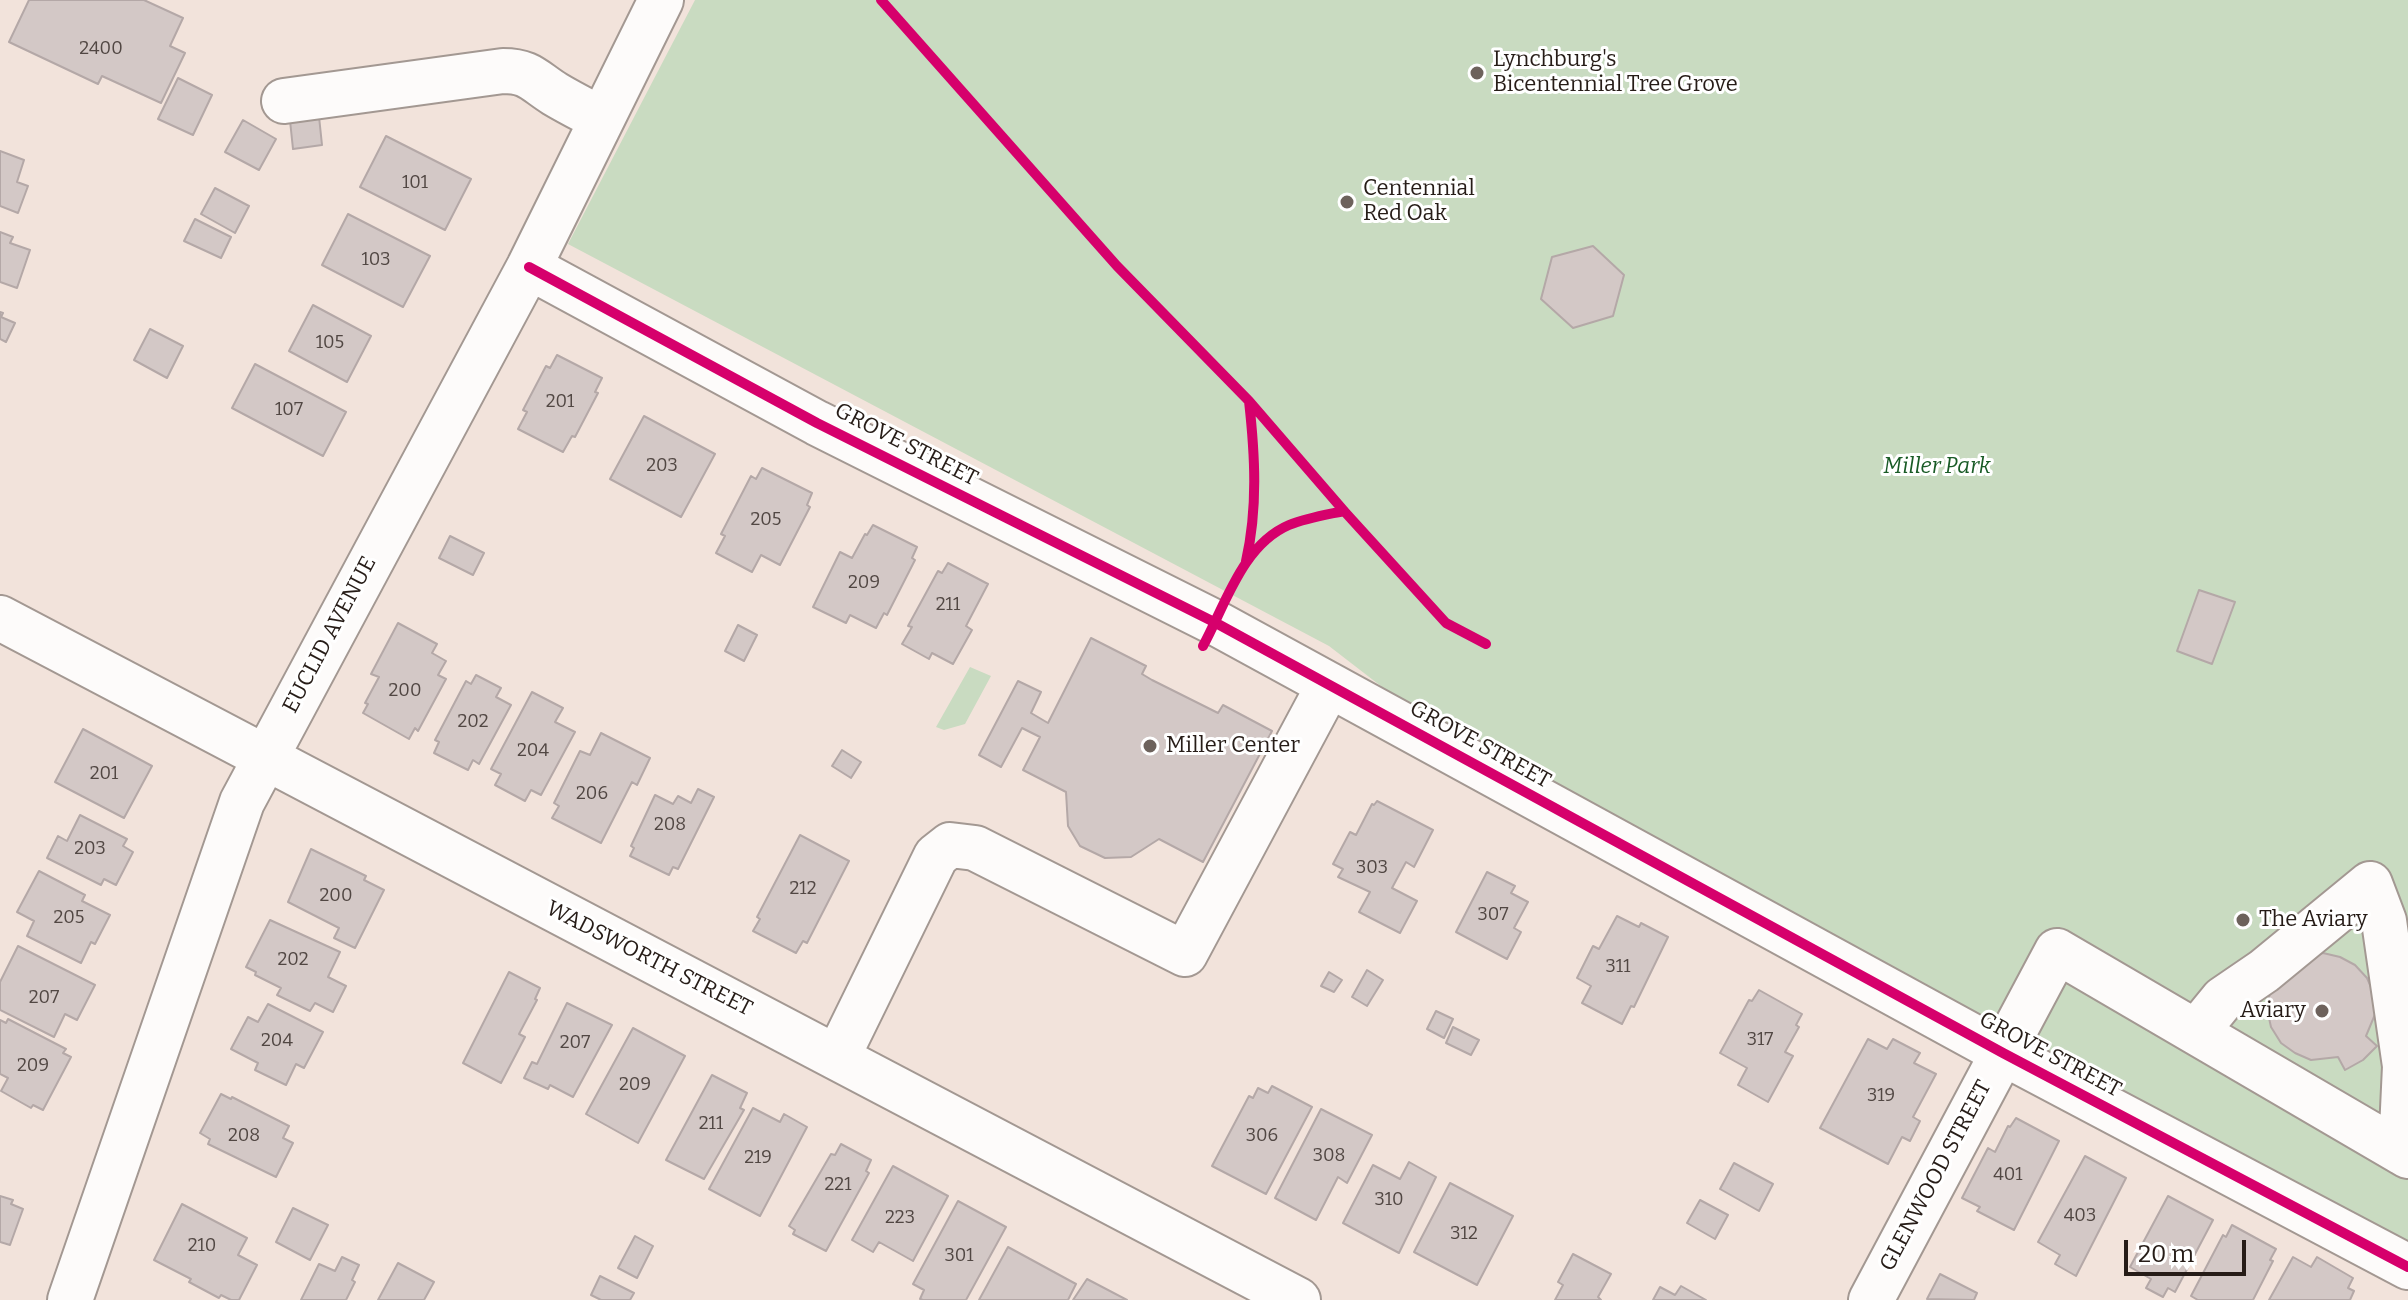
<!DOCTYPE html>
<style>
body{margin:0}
#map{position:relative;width:2408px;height:1300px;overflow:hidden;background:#f2e3db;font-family:Bitter,serif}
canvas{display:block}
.scale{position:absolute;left:2124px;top:1240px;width:122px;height:36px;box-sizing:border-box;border:4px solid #261c17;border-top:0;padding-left:10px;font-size:24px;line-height:28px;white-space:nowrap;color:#261c17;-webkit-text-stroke:6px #fff;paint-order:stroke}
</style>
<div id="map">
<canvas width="2408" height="1300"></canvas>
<div class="scale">20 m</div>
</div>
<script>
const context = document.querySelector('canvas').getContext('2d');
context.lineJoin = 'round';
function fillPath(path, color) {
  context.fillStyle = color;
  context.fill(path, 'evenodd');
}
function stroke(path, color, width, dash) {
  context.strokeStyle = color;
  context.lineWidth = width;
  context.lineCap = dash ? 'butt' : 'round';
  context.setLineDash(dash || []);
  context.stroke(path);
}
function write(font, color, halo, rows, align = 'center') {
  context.font = font + ' Bitter,serif';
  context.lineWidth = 6;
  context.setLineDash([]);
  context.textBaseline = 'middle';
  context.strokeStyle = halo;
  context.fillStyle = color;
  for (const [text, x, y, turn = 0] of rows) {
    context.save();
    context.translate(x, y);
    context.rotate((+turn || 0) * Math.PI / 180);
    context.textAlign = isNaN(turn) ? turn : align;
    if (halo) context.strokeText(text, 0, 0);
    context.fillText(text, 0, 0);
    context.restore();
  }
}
const green = new Path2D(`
 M695,0H2408V1244L1443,734L1329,646L568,244Z
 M970,667L991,676L965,724L944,730L936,727Z`);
const building = new Path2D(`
 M29,0H144L183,18L170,46L185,53L161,103L102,76L98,84L9,42Z
 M178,78L212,95L193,135L158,119Z
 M318,107L322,145L293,149L289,111Z
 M243,120L276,139L259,170L225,152Z
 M386,136L471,179L445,230L360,187Z
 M0,151L24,160L17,182L28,186L18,213L0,206Z
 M215,188L249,206L235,233L201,214Z
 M348,214L430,256L403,307L322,265Z
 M195,219L231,237L221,258L184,241Z
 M0,232L13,237L10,243L30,250L17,288L0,282Z
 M1593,246L1624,275L1613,316L1573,328L1541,299L1552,257Z
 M313,305L371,336L347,382L289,351Z
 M0,312L3,313L1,317L15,323L6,342L0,339Z
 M150,329L183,346L167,378L134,360Z
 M557,355L602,378L595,392L598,393L575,437L572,436L563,452L518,429L527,412L523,410L546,366L550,368Z
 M255,364L346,412L323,456L232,408Z
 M644,416L715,454L681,517L610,479Z
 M762,468L812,493L807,505L810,507L780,565L761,555L752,572L716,553L725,536L721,534L751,476L756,479Z
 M873,525L917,547L912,558L915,560L887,615L884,613L876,628L850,615L846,623L813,607L840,552L852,558L865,534L867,535Z
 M450,536L484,553L473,575L439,558Z
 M948,563L988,584L966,626L972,630L953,664L932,653L929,659L902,644L912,627L908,626L938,571L942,573Z
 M2199,590L2235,602L2212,664L2177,651Z
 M398,623L437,644L432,653L446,661L438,675L446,679L418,731L415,728L409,739L363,713L368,704L365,703L379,677L371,674Z
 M738,625L757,635L744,661L725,651Z
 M1091,638L1146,666L1142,674L1152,680L1218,713L1223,705L1272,731L1203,862L1159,839L1131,857L1105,858L1080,846L1068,826L1066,792L1023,770L1040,737L1022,728L1001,767L979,755L1018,681L1041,692L1031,713L1048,723Z
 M476,675L501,688L496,697L511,705L479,764L473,760L468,770L434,753L439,742L435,740L466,681L471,684Z
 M532,692L563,708L555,722L575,732L541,795L531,790L525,801L495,785L501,774L491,769Z
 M83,729L152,766L124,818L55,782Z
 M601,733L650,758L637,785L632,782L601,843L552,818L559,806L554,803L580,751L590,755Z
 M842,750L861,762L851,778L832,766Z
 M698,789L714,797L678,869L673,867L669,875L630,856L634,848L631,846L655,795L673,804L678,796L691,803Z
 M1377,801L1433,830L1414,867L1406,862L1392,888L1417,901L1400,933L1359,912L1370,892L1338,877L1343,869L1333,864L1350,832L1356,835L1372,804L1374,805Z
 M80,815L127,839L123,846L133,852L116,885L104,879L101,885L47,858L58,836L67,841Z
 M800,835L849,861L807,943L803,941L796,953L753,931L760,919L757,917Z
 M311,849L366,876L364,880L384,890L355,948L334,938L339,928L288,902Z
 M39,871L85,895L82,901L110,915L95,944L91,942L81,963L27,936L34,921L17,912Z
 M1487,872L1515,886L1511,893L1528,902L1514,928L1521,932L1507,959L1456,932Z
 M1617,916L1639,927L1641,923L1668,937L1634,1007L1631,1006L1622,1024L1582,1003L1591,986L1577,978L1593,946L1599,949Z
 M270,920L340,952L328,977L346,986L333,1012L315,1003L310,1011L277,995L281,988L255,975L256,972L246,967Z
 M18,946L95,985L77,1020L65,1014L54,1037L0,1010V982Z
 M2323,953L2340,957L2355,965L2367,978L2374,994L2376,1012L2366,1036L2377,1046L2363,1060L2345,1070L2338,1057L2311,1060L2295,1053L2281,1043L2271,1027L2267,1009L2270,992L2305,956Z
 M1367,970L1383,980L1367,1006L1352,997Z
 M509,972L540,988L535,999L537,1000L519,1034L525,1037L501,1083L463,1063Z
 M1329,972L1342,980L1334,992L1321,986Z
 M1759,990L1802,1014L1796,1025L1799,1027L1785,1052L1793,1056L1768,1102L1738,1085L1747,1068L1720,1053L1749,1000L1752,1001Z
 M567,1003L612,1025L573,1097L550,1085L548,1089L524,1078L532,1062L537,1064Z
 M268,1004L323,1032L304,1068L296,1064L286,1085L255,1070L258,1063L231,1049L248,1017L258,1022Z
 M1436,1011L1453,1019L1444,1038L1427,1029Z
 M8,1019L66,1049L63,1053L71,1057L43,1110L33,1105L31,1108L1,1091L8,1078L0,1074V1020L6,1023Z
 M1453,1027L1479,1040L1471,1055L1446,1043Z
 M633,1028L685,1056L638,1143L586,1114Z
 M1868,1039L1887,1049L1893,1039L1920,1053L1914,1063L1936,1074L1913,1117L1920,1121L1910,1141L1902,1137L1888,1164L1820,1128Z
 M712,1075L747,1093L740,1108L744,1110L704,1179L666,1160Z
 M1272,1086L1312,1107L1266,1194L1212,1166L1249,1096L1253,1098L1258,1088L1268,1093Z
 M221,1094L231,1099L232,1097L289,1126L283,1138L293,1143L276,1177L208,1144L210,1139L200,1133Z
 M753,1108L780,1122L784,1114L807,1127L760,1216L709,1189Z
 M1321,1109L1372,1135L1347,1183L1338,1177L1316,1220L1275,1198Z
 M2016,1118L2059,1141L2014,1230L1977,1211L1980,1207L1962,1198L1988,1148L1995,1152L2008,1126L2010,1127Z
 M841,1144L871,1160L866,1171L869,1173L826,1251L793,1234L795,1230L789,1226L831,1154L835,1155Z
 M2085,1156L2126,1178L2076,1276L2055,1264L2060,1255L2038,1242Z
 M1409,1162L1436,1177L1399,1253L1343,1223L1373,1165L1400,1179Z
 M1734,1163L1773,1184L1759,1211L1720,1189Z
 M893,1166L948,1196L913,1261L879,1242L873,1252L852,1240Z
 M1450,1183L1513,1216L1477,1285L1414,1252Z
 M0,1196L13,1200L11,1204L23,1209L10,1245L0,1242Z
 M2168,1196L2213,1220L2175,1292L2168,1288L2163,1297L2146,1288L2151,1279L2130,1267Z
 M1700,1200L1728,1215L1715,1239L1687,1223Z
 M958,1201L1006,1227L966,1300H923L920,1299L924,1290L913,1284Z
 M182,1204L247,1238L238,1255L257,1265L239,1300H231L221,1295L219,1298L189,1282L191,1279L154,1260Z
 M293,1208L328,1225L310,1260L276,1242Z
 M2232,1225L2276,1249L2270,1260L2273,1261L2253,1300H2198L2191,1296L2223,1235L2226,1237Z
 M635,1236L653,1246L637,1278L618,1268Z
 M1008,1247L1076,1284L1068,1300H979Z
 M1573,1254L1611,1274L1598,1297L1601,1300H1555L1563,1285L1558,1282Z
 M342,1257L359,1265L352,1280L355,1282L346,1300H301L319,1264L335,1271Z
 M2293,1257L2311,1267L2317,1257L2353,1278L2348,1288L2354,1291L2350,1300H2269Z
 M398,1263L434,1282L424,1300H378Z
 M1940,1274L1977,1293L1974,1300L1927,1299Z
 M600,1276L634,1293L630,1300H601L591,1295Z
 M1087,1279L1127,1300H1073Z
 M1681,1286L1706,1300H1653L1660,1287L1675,1295Z`);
const minor = new Path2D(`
 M284,101L503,71C530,71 534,81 555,94C570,103 586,111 601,119
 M529,267L817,423L1216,623L2003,1053L2408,1267
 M0,618L1298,1300
 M2196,1032L2223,999L2264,971L2370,884L2384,921L2405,1066L2401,1152
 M838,1056L936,856L950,845L975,848L1185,954L1329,685
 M70,1300L242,802L529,267L661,0
 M1871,1300L2057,951L2408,1156`);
const cycleway = new Path2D(`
 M881,0L1117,266L1249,401L1344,511L1446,623L1486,644
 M529,267L817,423L1216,623L2003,1053L2408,1267
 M1246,561C1258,508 1255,455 1249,401
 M1203,646C1225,606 1242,545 1289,525C1306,518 1325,515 1344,511`);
const markers = [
 [1477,73,8,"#6d625c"],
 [1347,202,8,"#6d625c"],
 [1150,746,8,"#6d625c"],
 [2243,920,8,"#6d625c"],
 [2322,1011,8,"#6d625c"]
];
const numberNames = [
 ["2400",101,49],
 ["101",415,183],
 ["103",376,260],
 ["105",330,343],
 ["201",560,402],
 ["107",289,410],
 ["203",662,466],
 ["205",766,520],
 ["209",864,583],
 ["211",948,605],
 ["200",405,691],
 ["202",473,722],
 ["204",533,751],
 ["201",104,774],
 ["206",592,794],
 ["208",670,825],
 ["203",90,849],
 ["303",1372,868],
 ["212",803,889],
 ["200",336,896],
 ["307",1493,915],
 ["205",69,918],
 ["202",293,960],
 ["311",1618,967],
 ["207",44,998],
 ["317",1760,1040],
 ["204",277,1041],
 ["207",575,1043],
 ["209",33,1066],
 ["209",635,1085],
 ["319",1881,1096],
 ["211",711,1124],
 ["208",244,1136],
 ["306",1262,1136],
 ["308",1329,1156],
 ["219",758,1158],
 ["401",2008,1175],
 ["221",838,1185],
 ["310",1389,1200],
 ["403",2080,1216],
 ["223",900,1218],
 ["312",1464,1234],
 ["210",202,1246],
 ["301",959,1256]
];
const poiNames = [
 ["Lynchburg's",1493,60],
 ["Bicentennial Tree Grove",1493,85],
 ["Centennial",1363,189],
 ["Red Oak",1363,214],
 ["Miller Center",1166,746],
 ["The Aviary",2259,920],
 ["Aviary",2306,1011,"right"]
];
const streetNames = [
 ["GROVE STREET",906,445,27],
 ["EUCLID AVENUE",330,635,-62],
 ["GROVE STREET",1480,745,29],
 ["WADSWORTH STREET",649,959,27],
 ["GROVE STREET",2050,1055,28],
 ["GLENWOOD STREET",1936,1176,-62]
];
const parkNames = [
 ["Miller Park",1937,467]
];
fillPath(green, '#c9dbc1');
fillPath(building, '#d3c8c6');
stroke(building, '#b4a8a7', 2);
stroke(minor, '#a39892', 48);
stroke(minor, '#fdfbfa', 44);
stroke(cycleway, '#d6006c', 10);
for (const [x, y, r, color] of markers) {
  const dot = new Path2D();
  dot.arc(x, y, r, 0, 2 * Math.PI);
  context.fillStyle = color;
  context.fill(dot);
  stroke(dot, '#fff', 3);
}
write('18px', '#514743', null, numberNames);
write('22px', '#261c17', '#fff', poiNames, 'left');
write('22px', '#261c17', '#fff', streetNames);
write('italic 22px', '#195b26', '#fff', parkNames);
</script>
